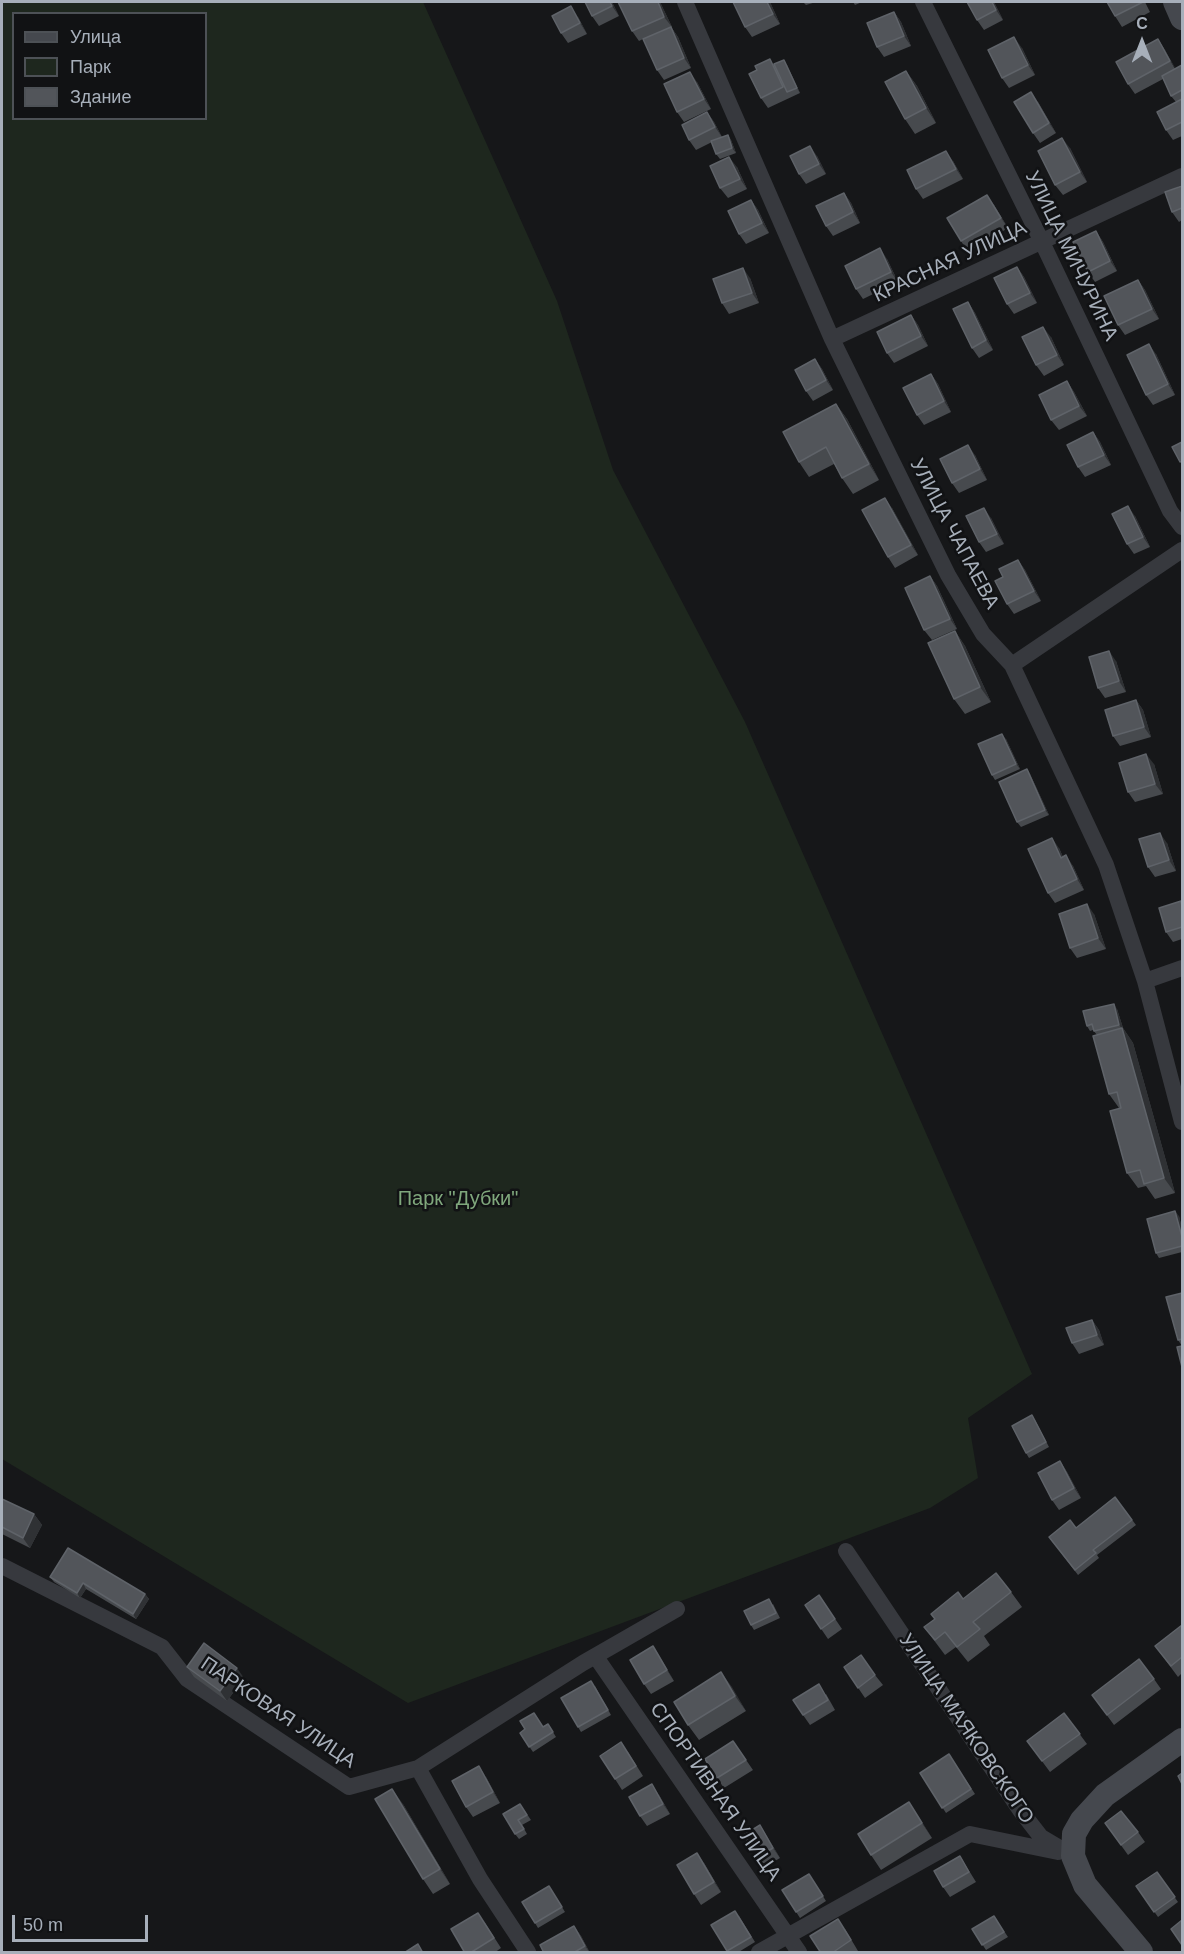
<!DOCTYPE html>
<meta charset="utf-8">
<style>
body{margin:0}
#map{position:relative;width:1184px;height:1954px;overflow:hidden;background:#161719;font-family:Arial,sans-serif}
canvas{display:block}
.frame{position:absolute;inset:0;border:3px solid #a7afba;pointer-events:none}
.legend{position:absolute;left:12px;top:12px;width:195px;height:108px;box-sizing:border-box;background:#111214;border:2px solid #4d5156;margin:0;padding:8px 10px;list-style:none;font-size:18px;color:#a7afba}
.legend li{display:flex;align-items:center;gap:12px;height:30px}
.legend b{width:30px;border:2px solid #4d5156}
.north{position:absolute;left:1112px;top:12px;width:60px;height:60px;-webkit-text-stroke:4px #111214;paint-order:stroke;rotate:0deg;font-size:16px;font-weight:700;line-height:24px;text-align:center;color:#a7afba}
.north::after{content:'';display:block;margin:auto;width:21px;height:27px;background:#a7afba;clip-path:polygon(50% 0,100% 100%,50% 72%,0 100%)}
.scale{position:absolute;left:12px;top:1915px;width:136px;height:27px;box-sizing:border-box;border:3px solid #a7afba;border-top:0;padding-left:8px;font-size:18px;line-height:21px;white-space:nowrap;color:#a7afba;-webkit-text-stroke:4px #111214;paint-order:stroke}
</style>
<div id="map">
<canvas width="1184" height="1954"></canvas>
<div class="frame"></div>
<ul class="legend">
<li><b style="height:8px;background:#45484e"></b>Улица</li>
<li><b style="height:16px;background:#1e271e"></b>Парк</li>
<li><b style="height:16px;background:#52555a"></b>Здание</li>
</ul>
<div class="north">С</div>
<div class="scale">50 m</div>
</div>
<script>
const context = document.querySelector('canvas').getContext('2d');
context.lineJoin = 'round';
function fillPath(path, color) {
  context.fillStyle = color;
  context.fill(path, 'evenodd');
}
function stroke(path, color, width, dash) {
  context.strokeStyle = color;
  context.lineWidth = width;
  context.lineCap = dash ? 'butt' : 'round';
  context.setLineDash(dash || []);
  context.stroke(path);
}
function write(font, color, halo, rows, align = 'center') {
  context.font = font + ' Arial,sans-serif';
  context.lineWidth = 5;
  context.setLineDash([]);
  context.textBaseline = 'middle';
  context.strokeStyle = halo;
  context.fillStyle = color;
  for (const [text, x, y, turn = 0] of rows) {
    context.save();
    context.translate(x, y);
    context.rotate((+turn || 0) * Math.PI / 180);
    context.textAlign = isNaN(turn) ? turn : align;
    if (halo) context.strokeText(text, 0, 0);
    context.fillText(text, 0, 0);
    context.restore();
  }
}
const green = new Path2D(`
 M2,2H423L557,301L613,470L745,722L1032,1374L968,1418L978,1478L930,1508L408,1703L2,1459ZM14,14H206V118H14Z`);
const street = new Path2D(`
 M685,2L832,339L948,575L983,634L1012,665L1106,865L1145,981L1182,1122
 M923,2L1042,242L1170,511L1182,527
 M832,339L1182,176
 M1012,665L1182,550
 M1145,981L1182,968
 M846,1551L1020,1810L1041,1837L1073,1856
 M2,1566L162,1647L187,1679L349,1787L418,1768L583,1663L677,1609
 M596,1657L799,1952
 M418,1768L480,1879L528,1952
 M759,1952L970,1834L1058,1852`);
const secondary = new Path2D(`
 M1175,2L1182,18
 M1141,1952L1085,1885L1073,1856L1074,1834L1082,1820L1105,1795L1182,1740`);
const wall = new Path2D(`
 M612,2L619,16L599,26L592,16Z
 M660,2L672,27H671L678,37L691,68L664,80L657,70L643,39L639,41L632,31Z
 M770,2L780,24L752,37L745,27Z
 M803,2H816L806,5Z
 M853,2H862L855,5Z
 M967,2H994L1003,20L984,30L977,20Z
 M1107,2H1145L1150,12L1122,27L1115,16Z
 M894,12L901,22L911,46L884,57L877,47Z
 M578,17L587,34L568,43L561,33Z
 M1158,39L1165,50L1175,69L1182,65V136L1173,140L1166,130L1176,102L1171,96L1163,79L1135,94L1128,84Z
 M1022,48L1035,75L1009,88L1002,78Z
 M774,64L787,65L800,93L768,108L761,98Z
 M906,71L917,86L936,123L915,134L905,119Z
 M697,82L711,109L684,122L677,112Z
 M1038,102L1056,133L1040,143L1033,133Z
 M707,112L714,122L722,137L717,139L728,135L731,140L736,153L720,159L716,154L712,142L696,150L689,140Z
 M1070,148L1087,182L1063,195L1055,185Z
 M817,156L826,174L806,184L799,174Z
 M953,161L963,179L923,199L916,189Z
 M737,167L747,189L728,198L720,188Z
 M1182,186V220L1179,222L1172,212Z
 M844,193L851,203L860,223L833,236L826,226Z
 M751,200L758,210L769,233L746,244L739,234Z
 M994,205L1008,228L968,252L961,241Z
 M1096,231L1103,242L1117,271L1095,282L1088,272Z
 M887,259L898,282L863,299L856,289Z
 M1017,267L1024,277L1037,303L1014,314L1007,304Z
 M750,278L759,303L729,314L722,303Z
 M1138,280L1145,290L1159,319L1125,335L1118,325Z
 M968,302L975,313L993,350L979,358L972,348Z
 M911,315L918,325L928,346L894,363L887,353Z
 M1051,337L1064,365L1044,376L1036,365Z
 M1156,354L1175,395L1153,405L1146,395Z
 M815,359L822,369L833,390L813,401L806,391Z
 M931,374L938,384L951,412L924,425L917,415Z
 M1067,381L1074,392L1087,416L1059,430L1051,420Z
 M836,404L847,419L879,480L853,494L842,478L834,464L809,477L799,462Z
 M1093,432L1100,442L1111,465L1085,477L1078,467Z
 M975,455L987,480L959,493L952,483Z
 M892,508L918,555L895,568L888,557Z
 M1135,516L1150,547L1134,554L1127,544Z
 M991,518L1004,544L986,552L979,542Z
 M1018,560L1025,570L1041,601L1014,614L1007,604L1003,577Z
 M930,576L937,586L957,629L932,640L924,630Z
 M955,631L965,646L991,702L965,714L954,699Z
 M1116,661L1126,692L1105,698L1098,688Z
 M1136,700L1143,710L1151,737L1120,746L1113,736Z
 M1006,739L1020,769L995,780L992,775Z
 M1154,764L1163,794L1135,802L1128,792Z
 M1027,769L1030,774L1049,815L1021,827L1017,822Z
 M1167,843L1176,871L1155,877L1148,867Z
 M1059,848L1063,857L1073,866L1084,890L1055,903L1048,893Z
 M1182,904V939L1173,942L1166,932Z
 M1094,914L1106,949L1077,958L1070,948Z
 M1117,1009L1123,1028L1133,1043L1175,1193L1155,1199L1146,1186L1138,1188L1127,1173L1119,1108L1109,1094L1097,1035L1093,1030L1090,1031L1087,1026Z
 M1179,1216L1182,1229V1252L1159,1258L1156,1253Z
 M1182,1293V1367V1346L1178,1340Z
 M1092,1320L1099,1330L1104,1345L1079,1354L1072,1343Z
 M1035,1420L1049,1447L1029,1458L1026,1453Z
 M1060,1461L1067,1472L1081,1498L1059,1510L1052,1500Z
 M1115,1497L1136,1525L1097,1555L1099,1558L1078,1575L1049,1537L1076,1528Z
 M2,1499L34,1514L42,1525L30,1548L2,1534Z
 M50,1577L145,1594L149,1599L136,1619L86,1589L80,1598L54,1582Z
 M1011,1592L1022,1607L984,1636L990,1645L968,1662L956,1647L945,1655L924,1627L935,1619L931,1614L963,1599Z
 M819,1595L842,1629L828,1639L805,1605Z
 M773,1604L780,1618L754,1630L751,1625Z
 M1182,1625V1673L1178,1677L1155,1646Z
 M653,1646L674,1681L651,1694L644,1684Z
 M187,1667L244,1678L227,1701L194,1677Z
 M844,1667L875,1675L883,1685L865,1698Z
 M721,1672L746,1711L699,1740L688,1725Z
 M1154,1679L1161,1689L1114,1725L1092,1695Z
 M595,1686L611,1715L581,1732L578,1727Z
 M826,1694L835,1710L810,1725L803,1715Z
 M1064,1713L1087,1744L1050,1772L1027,1741Z
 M548,1724L556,1737L533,1752L520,1733L543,1727Z
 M733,1741L753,1770L724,1788L717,1778Z
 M628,1752L643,1776L622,1790L615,1779Z
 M949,1754L975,1794L946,1813L920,1773Z
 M486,1777L500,1803L473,1817L466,1807Z
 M659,1795L670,1814L647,1826L640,1816Z
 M909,1802L932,1838L881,1870L871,1855Z
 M403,1804L450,1884L433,1894L423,1879Z
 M520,1804L531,1820L522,1825L527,1834L519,1839L515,1834Z
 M1105,1823L1138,1832L1145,1842L1128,1855Z
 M760,1825L780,1858L765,1867L758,1857Z
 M960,1856L976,1882L950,1897L943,1887Z
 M704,1863L721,1892L701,1905L694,1894Z
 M1157,1872L1178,1902L1158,1917L1136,1886Z
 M809,1874L826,1901L800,1918L782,1890Z
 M549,1886L565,1912L538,1928L535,1923Z
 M739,1916L755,1942L737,1953H728L711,1925Z
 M994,1916L1008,1937L986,1950L972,1929Z
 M485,1923L501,1948L494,1953H465Z
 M574,1926L581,1936L590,1953H544Z
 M845,1929L858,1951L855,1953H821Z`);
const shadedWall = new Path2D(`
 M610,2H612L619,16L612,6Z
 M658,2H660L672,27L664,17Z
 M767,2H770L780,24L773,14Z
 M992,2H994L1003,20L996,10Z
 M571,6L578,17L587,34L580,23Z
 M894,12L901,22L911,46L904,36Z
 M671,27L678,37L691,68L684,58Z
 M1014,37L1022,48L1035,75L1028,65Z
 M1158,39L1165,50L1177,71L1170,61Z
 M784,60L787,65L800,93L797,88Z
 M906,71L917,86L936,123L926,108Z
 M690,72L697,82L711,109L704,99Z
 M1031,92L1038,102L1056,133L1049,123Z
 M707,112L714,122L722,137L715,127Z
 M728,135L731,140L736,153L732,148Z
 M1062,138L1070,148L1087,182L1080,172Z
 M810,146L817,156L826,174L819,164Z
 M946,151L953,161L963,179L956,169Z
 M729,157L737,167L747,189L740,179Z
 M844,193L851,203L860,223L853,212Z
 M987,195L994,205L1008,228L1001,218Z
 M751,200L758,210L769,233L762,223Z
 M1096,231L1103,242L1117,271L1110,261Z
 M880,248L887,259L898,282L891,272Z
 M1017,267L1024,277L1037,303L1030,293Z
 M743,268L750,278L759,303L752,293Z
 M1138,280L1145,290L1159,319L1152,309Z
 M968,302L975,313L993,350L986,340Z
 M911,315L918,325L928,346L921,336Z
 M1043,327L1051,337L1064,365L1057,355Z
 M1149,344L1156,354L1175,395L1168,384Z
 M815,359L822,369L833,390L826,380Z
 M931,374L938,384L951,412L944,401Z
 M1067,381L1074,392L1087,416L1079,406Z
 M836,404L847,419L879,480L869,464Z
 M1093,432L1100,442L1111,465L1104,455Z
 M968,445L975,455L987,480L980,469Z
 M885,498L892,508L918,555L911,545Z
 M1128,506L1135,516L1150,547L1143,537Z
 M984,508L991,518L1004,544L997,534Z
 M1018,560L1025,570L1041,601L1034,591Z
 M930,576L937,586L957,629L950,619Z
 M955,631L965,646L991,702L980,687Z
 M1109,651L1116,661L1126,692L1119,681Z
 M1136,700L1143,710L1151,737L1144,727Z
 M1002,734L1006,739L1020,769L1016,764Z
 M1146,754L1154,764L1163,794L1155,784Z
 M1027,769L1030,774L1049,815L1045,810Z
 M1160,833L1167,843L1176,871L1169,860Z
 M1052,838L1059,848L1068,868L1061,858Z
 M1066,855L1073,866L1084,890L1077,879Z
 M1087,904L1094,914L1106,949L1098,938Z
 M1114,1004L1117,1009L1123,1028L1133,1043L1175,1193L1164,1178L1123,1030L1119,1025Z
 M1175,1211L1179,1216L1182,1229V1237Z
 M1092,1320L1099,1330L1104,1345L1097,1335Z
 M1060,1461L1067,1472L1081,1498L1074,1488Z
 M34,1514L42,1525L30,1548L23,1538Z
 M83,1583L86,1589L80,1598L77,1593Z
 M145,1594L149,1599L136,1619L133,1614Z
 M653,1646L660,1657L674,1681L667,1670Z
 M237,1668L244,1678L227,1701L220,1691Z
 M721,1672L732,1687L746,1711L735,1696Z
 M479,1766L486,1777L500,1803L493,1792Z
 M652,1784L659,1795L670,1814L663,1804Z
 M392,1789L403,1804L450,1884L440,1869Z
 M909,1802L919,1817L932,1838L922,1823Z
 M760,1825L767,1836L780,1858L773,1848Z
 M697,1853L704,1863L721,1892L714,1882Z
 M574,1926L581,1936L590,1953L585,1946Z`);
const building = new Path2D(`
 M585,2H610L612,6L592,16Z
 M618,2H658L664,17L632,31Z
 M733,2H767L773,14L745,27Z
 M967,2H992L996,10L977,20Z
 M1107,2H1143L1115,16Z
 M571,6L580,23L561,33L552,16Z
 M894,12L904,36L877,47L867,23Z
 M671,27L684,58L657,70L643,39Z
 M1014,37L1028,65L1002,78L988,50Z
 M1158,39L1170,61L1128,84L1116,62Z
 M770,59L783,87L761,98L749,74L757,70L755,66Z
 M784,60L797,88L787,92L774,64Z
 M1182,65V90L1171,96L1162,76Z
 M906,71L926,108L905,119L885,82Z
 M690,72L704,99L677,112L664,84Z
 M1031,92L1049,123L1033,133L1014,102Z
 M1182,99V122L1166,130L1157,112Z
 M707,112L715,127L689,140L682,125Z
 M728,135L732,148L716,154L711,141Z
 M1062,138L1080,172L1055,185L1038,151Z
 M810,146L819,164L799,174L790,156Z
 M946,151L956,169L916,189L907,170Z
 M729,157L740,179L720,188L710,166Z
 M1182,186V208L1172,212L1165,192Z
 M844,193L853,212L826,226L816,206Z
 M987,195L1001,218L961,241L947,218Z
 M751,200L762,223L739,234L728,211Z
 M1096,231L1110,261L1088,272L1073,242Z
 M880,248L891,272L856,289L845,266Z
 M1017,267L1030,293L1007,304L994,278Z
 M743,268L752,293L722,303L713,279Z
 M1138,280L1152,309L1118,325L1104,296Z
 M968,302L986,340L972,348L953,309Z
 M911,315L921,336L887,353L877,332Z
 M1043,327L1057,355L1036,365L1022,337Z
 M1149,344L1168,384L1146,395L1127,355Z
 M815,359L826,380L806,391L795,370Z
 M931,374L944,401L917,415L903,388Z
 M1067,381L1079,406L1051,420L1039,395Z
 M836,404L869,464L842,478L826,447L799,462L783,432Z
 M1093,432L1104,455L1078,467L1067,445Z
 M1182,442V461L1180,462L1172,447Z
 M968,445L980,469L952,483L940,459Z
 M885,498L911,545L888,557L862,510Z
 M1128,506L1143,537L1127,544L1112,514Z
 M984,508L997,534L979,542L966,516Z
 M1018,560L1034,591L1007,604L995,581L1003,577L999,569Z
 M930,576L950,619L924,630L905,588Z
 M955,631L980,687L954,699L928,643Z
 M1109,651L1119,681L1098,688L1089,657Z
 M1136,700L1144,727L1113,736L1105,710Z
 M1002,734L1016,764L992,775L978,744Z
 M1146,754L1155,784L1128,792L1119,763Z
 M1027,769L1045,810L1017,822L999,782Z
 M1160,833L1169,860L1148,867L1139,839Z
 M1052,838L1061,858L1066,855L1077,879L1048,893L1028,849Z
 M1181,901L1182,907V927L1166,932L1159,908Z
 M1087,904L1098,938L1070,948L1059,914Z
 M1114,1004L1119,1025L1094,1031L1092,1024L1087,1026L1083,1011Z
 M1122,1028L1164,1178L1144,1184L1140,1170L1127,1173L1110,1111L1121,1108L1117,1092L1109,1094L1093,1036Z
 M1175,1211L1182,1237V1246L1156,1253L1147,1219Z
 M1182,1293V1339L1178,1340L1166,1297Z
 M1092,1320L1097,1335L1072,1343L1066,1328Z
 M1182,1346V1367L1177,1347Z
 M1032,1415L1046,1442L1026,1453L1012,1426Z
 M1060,1461L1074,1488L1052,1500L1038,1473Z
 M1115,1497L1132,1520L1093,1550L1096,1553L1075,1570L1049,1537L1070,1520L1076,1528Z
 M2,1499L34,1514L23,1538L2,1527Z
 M68,1548L145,1594L133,1614L83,1583L77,1593L50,1577Z
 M996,1573L1011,1592L973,1622L980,1629L957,1647L945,1632L935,1640L924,1627L935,1619L931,1614L958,1592L963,1599Z
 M819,1595L835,1619L821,1629L805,1605Z
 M769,1599L776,1613L751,1625L744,1611Z
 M1182,1625V1657L1171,1666L1155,1646Z
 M204,1643L237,1668L220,1691L187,1667Z
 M653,1646L667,1670L644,1684L630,1660Z
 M861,1655L875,1675L858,1688L844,1667Z
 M1139,1659L1154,1679L1107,1715L1092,1695Z
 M721,1672L735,1696L688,1725L674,1702Z
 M591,1681L608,1710L578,1727L561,1698Z
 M819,1684L828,1700L803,1715L793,1700Z
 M534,1713L543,1727L548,1724L553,1732L529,1747L520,1733L525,1729L520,1721Z
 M1064,1713L1080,1734L1042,1761L1027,1741Z
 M733,1741L746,1760L717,1778L705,1759Z
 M621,1742L636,1766L615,1779L600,1756Z
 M949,1754L971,1789L942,1808L920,1773Z
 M479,1766L493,1792L466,1807L452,1781Z
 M1182,1773V1784L1178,1776Z
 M652,1784L663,1804L640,1816L629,1797Z
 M392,1789L440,1869L423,1879L375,1799Z
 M909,1802L922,1823L871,1855L858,1834Z
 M520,1804L527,1815L518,1820L524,1829L515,1834L503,1814Z
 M1121,1811L1138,1832L1121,1845L1105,1823Z
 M760,1825L773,1848L758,1857L744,1835Z
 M697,1853L714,1882L694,1894L677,1865Z
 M960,1856L969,1872L943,1887L934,1871Z
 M1157,1872L1175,1897L1154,1912L1136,1886Z
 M809,1874L823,1896L796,1912L782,1890Z
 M549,1886L562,1907L535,1923L522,1902Z
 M735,1911L751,1937L727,1951L711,1925Z
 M478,1913L494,1938L470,1953H465L451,1929Z
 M994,1916L1004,1932L982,1945L972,1929Z
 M838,1919L851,1940L832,1953H821L810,1936Z
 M1182,1920V1945L1171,1929Z
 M574,1926L585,1946L573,1953H544L540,1945Z
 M418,1944L423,1953H404Z`);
const streetNames = [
 ["УЛИЦА МИЧУРИНА",1071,256,64],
 ["КРАСНАЯ УЛИЦА",950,262,-25],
 ["УЛИЦА ЧАПАЕВА",954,534,62],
 ["ПАРКОВАЯ УЛИЦА",278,1713,34],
 ["УЛИЦА МАЯКОВСКОГО",966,1729,56],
 ["СПОРТИВНАЯ УЛИЦА",715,1792,55]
];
const parkNames = [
 ["Парк \"Дубки\"",458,1199]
];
fillPath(green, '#1e271e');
stroke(street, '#37393e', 16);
stroke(secondary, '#45484e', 24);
fillPath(wall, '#474a4e');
fillPath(shadedWall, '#2f3134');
fillPath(building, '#52555a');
stroke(building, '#5f6369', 1.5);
write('20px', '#a7afba', '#111214', streetNames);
write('20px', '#7fa77c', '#111214', parkNames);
</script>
